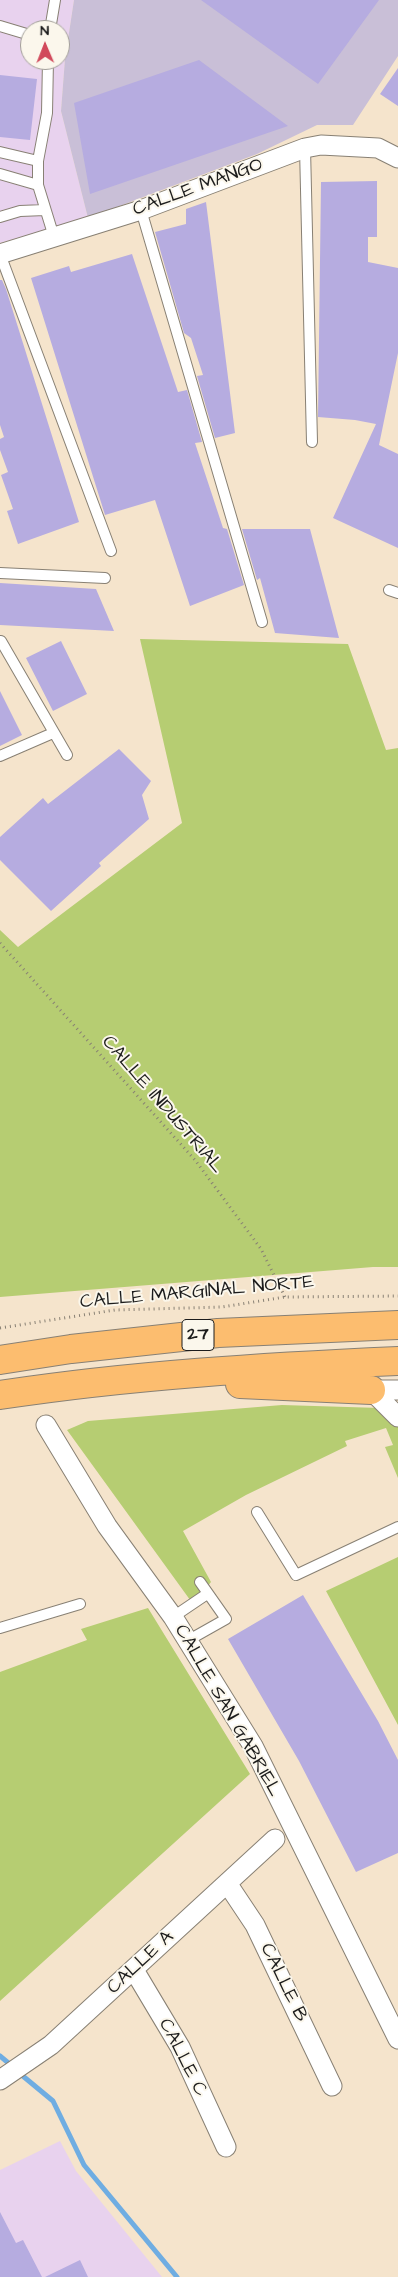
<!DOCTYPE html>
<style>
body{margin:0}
#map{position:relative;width:398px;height:2277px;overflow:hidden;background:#f5e4cc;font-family:"Architects Daughter",sans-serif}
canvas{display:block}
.north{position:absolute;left:20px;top:20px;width:50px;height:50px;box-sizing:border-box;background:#fbf7ec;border:1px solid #a29f99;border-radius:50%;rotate:359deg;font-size:14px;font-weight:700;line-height:20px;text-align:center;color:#1c1c1c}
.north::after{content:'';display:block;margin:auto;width:18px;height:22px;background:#d1495b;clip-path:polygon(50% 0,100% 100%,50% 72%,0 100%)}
</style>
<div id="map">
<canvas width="398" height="2277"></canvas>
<div class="north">N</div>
</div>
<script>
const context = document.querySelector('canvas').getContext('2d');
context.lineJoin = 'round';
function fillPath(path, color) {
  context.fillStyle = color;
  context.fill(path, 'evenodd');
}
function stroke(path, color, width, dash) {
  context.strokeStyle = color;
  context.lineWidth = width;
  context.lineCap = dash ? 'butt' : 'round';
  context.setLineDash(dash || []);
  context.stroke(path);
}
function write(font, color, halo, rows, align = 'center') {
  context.font = font + ' "Architects Daughter",sans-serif';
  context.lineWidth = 4;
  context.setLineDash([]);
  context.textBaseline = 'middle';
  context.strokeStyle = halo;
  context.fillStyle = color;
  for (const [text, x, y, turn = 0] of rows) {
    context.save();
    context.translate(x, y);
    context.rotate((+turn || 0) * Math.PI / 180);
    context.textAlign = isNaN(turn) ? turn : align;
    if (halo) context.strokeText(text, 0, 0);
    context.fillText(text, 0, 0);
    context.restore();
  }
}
const built = new Path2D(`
 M0,0H74L65,59L61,111L88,218L0,243ZM30,30H60V60H30Z
 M60,2141L76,2171L162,2277H0V2170Z`);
const industrial = new Path2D(`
 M74,0H398V56L353,125H317L257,154L88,218L61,111L65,59Z`);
const green = new Path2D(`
 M140,639L348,644L386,750L398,748V1267H373L0,1297V930L18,947L182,823Z
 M282,1405L380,1408L387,1412L398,1426V1478L385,1447L393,1445L386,1428L345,1441L347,1446L246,1495L183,1531L211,1582L193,1604L67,1430L88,1421Z
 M398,1557V1725L326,1591Z
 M148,1608L250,1774L0,2001V1672L87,1640L81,1629Z`);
const stream = new Path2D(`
 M0,2056L12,2066
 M18,2072L53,2101L84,2165L177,2277`);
const building = new Path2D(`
 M201,0H379L318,84Z
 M199,60L288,126L90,194L74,103Z
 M398,68V106L380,94Z
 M0,75L37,79L30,140L0,137Z
 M377,181V237H368V262L398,268V353L379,445L398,454V548L333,518L376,424L355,420L318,417L321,182Z
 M206,202L235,433L215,438L197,376L203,375L191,338L184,333L155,232L186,224V209Z
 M132,254L178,392L187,390L202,442L195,443L223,528L227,529L244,585L190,606L155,500L105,515L31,278L69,266L71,272Z
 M0,280H2L6,289L79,522L18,544L7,511L13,509L1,475L8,472L0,450V439L4,437L0,425Z
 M242,529H310L339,638L275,633L260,578L257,580Z
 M0,583L96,589L114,631L0,625Z
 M61,641L87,694L53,711L26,658Z
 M0,691L22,735L0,746Z
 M119,749L151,781L142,795L149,819L99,863L101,866L51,911L0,860V837L43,798L48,804Z
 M303,1595L378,1721L398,1760V1853L356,1872L299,1761L228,1639Z
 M0,2212L16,2243L23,2240L42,2277H0Z
 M80,2260L88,2277H45Z`);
const path = new Path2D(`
 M0,943L195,1160L261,1249L285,1297
 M0,1328L115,1310L222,1307L285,1297L398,1296`);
const service = new Path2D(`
 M0,26L30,35
 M50,30L55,0
 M48,60L47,113L38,161V185L54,237
 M305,148L312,442
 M0,152L38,161
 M0,174L38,185
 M141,210L262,622
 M0,217L20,211L45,210
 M0,254L111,551
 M0,573L105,578
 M389,590L398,593
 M1,641L67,755
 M0,756L53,733
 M257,1512L296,1575L398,1527
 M173,1617L207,1594
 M0,1628L80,1604
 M187,1641L226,1619L200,1582`);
const minor = new Path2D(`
 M0,254L141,210L305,148L321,145L378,148L398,158
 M371,1390L398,1417
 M371,1390H398
 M46,1425L107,1526L173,1617L253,1746L398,2039
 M227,1883L255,1925L332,2086
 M134,1970L180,2047L226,2147
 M0,2080L51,2045L275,1839`);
const trunk = new Path2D(`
 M0,1360L71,1349L218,1333L398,1325
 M240,1384L371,1390
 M0,1395C132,1375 265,1367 398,1361`);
const shields = [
 [198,1335,32]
];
const shieldNames = [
 ["27",198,1335]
];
const streetNames = [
 ["CALLE MANGO",198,188,-20],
 ["CALLE INDUSTRIAL",162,1105,49],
 ["CALLE MARGINAL NORTE",197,1293,-5],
 ["CALLE SAN GABRIEL",227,1711,60],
 ["CALLE A",141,1963,-43],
 ["CALLE B",283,1983,64],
 ["CALLE C",182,2058,63]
];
fillPath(built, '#e8d2ee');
fillPath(industrial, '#c9bfd7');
fillPath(green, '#b6cd72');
stroke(stream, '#6fade2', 5);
fillPath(building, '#b6ace0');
stroke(service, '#888074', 12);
stroke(minor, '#888074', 21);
stroke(trunk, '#888074', 30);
stroke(path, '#888074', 3, [1, 4]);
stroke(service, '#fff', 10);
stroke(minor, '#fff', 19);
stroke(trunk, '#fcbd6f', 28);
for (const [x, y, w] of shields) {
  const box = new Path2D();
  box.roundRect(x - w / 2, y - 15.5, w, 31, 4);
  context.fillStyle = '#fbf7ec';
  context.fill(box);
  stroke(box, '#1c1c1c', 1);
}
write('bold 18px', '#1c1c1c', null, shieldNames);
write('19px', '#1c1c1c', '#fbf7ec', streetNames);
</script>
